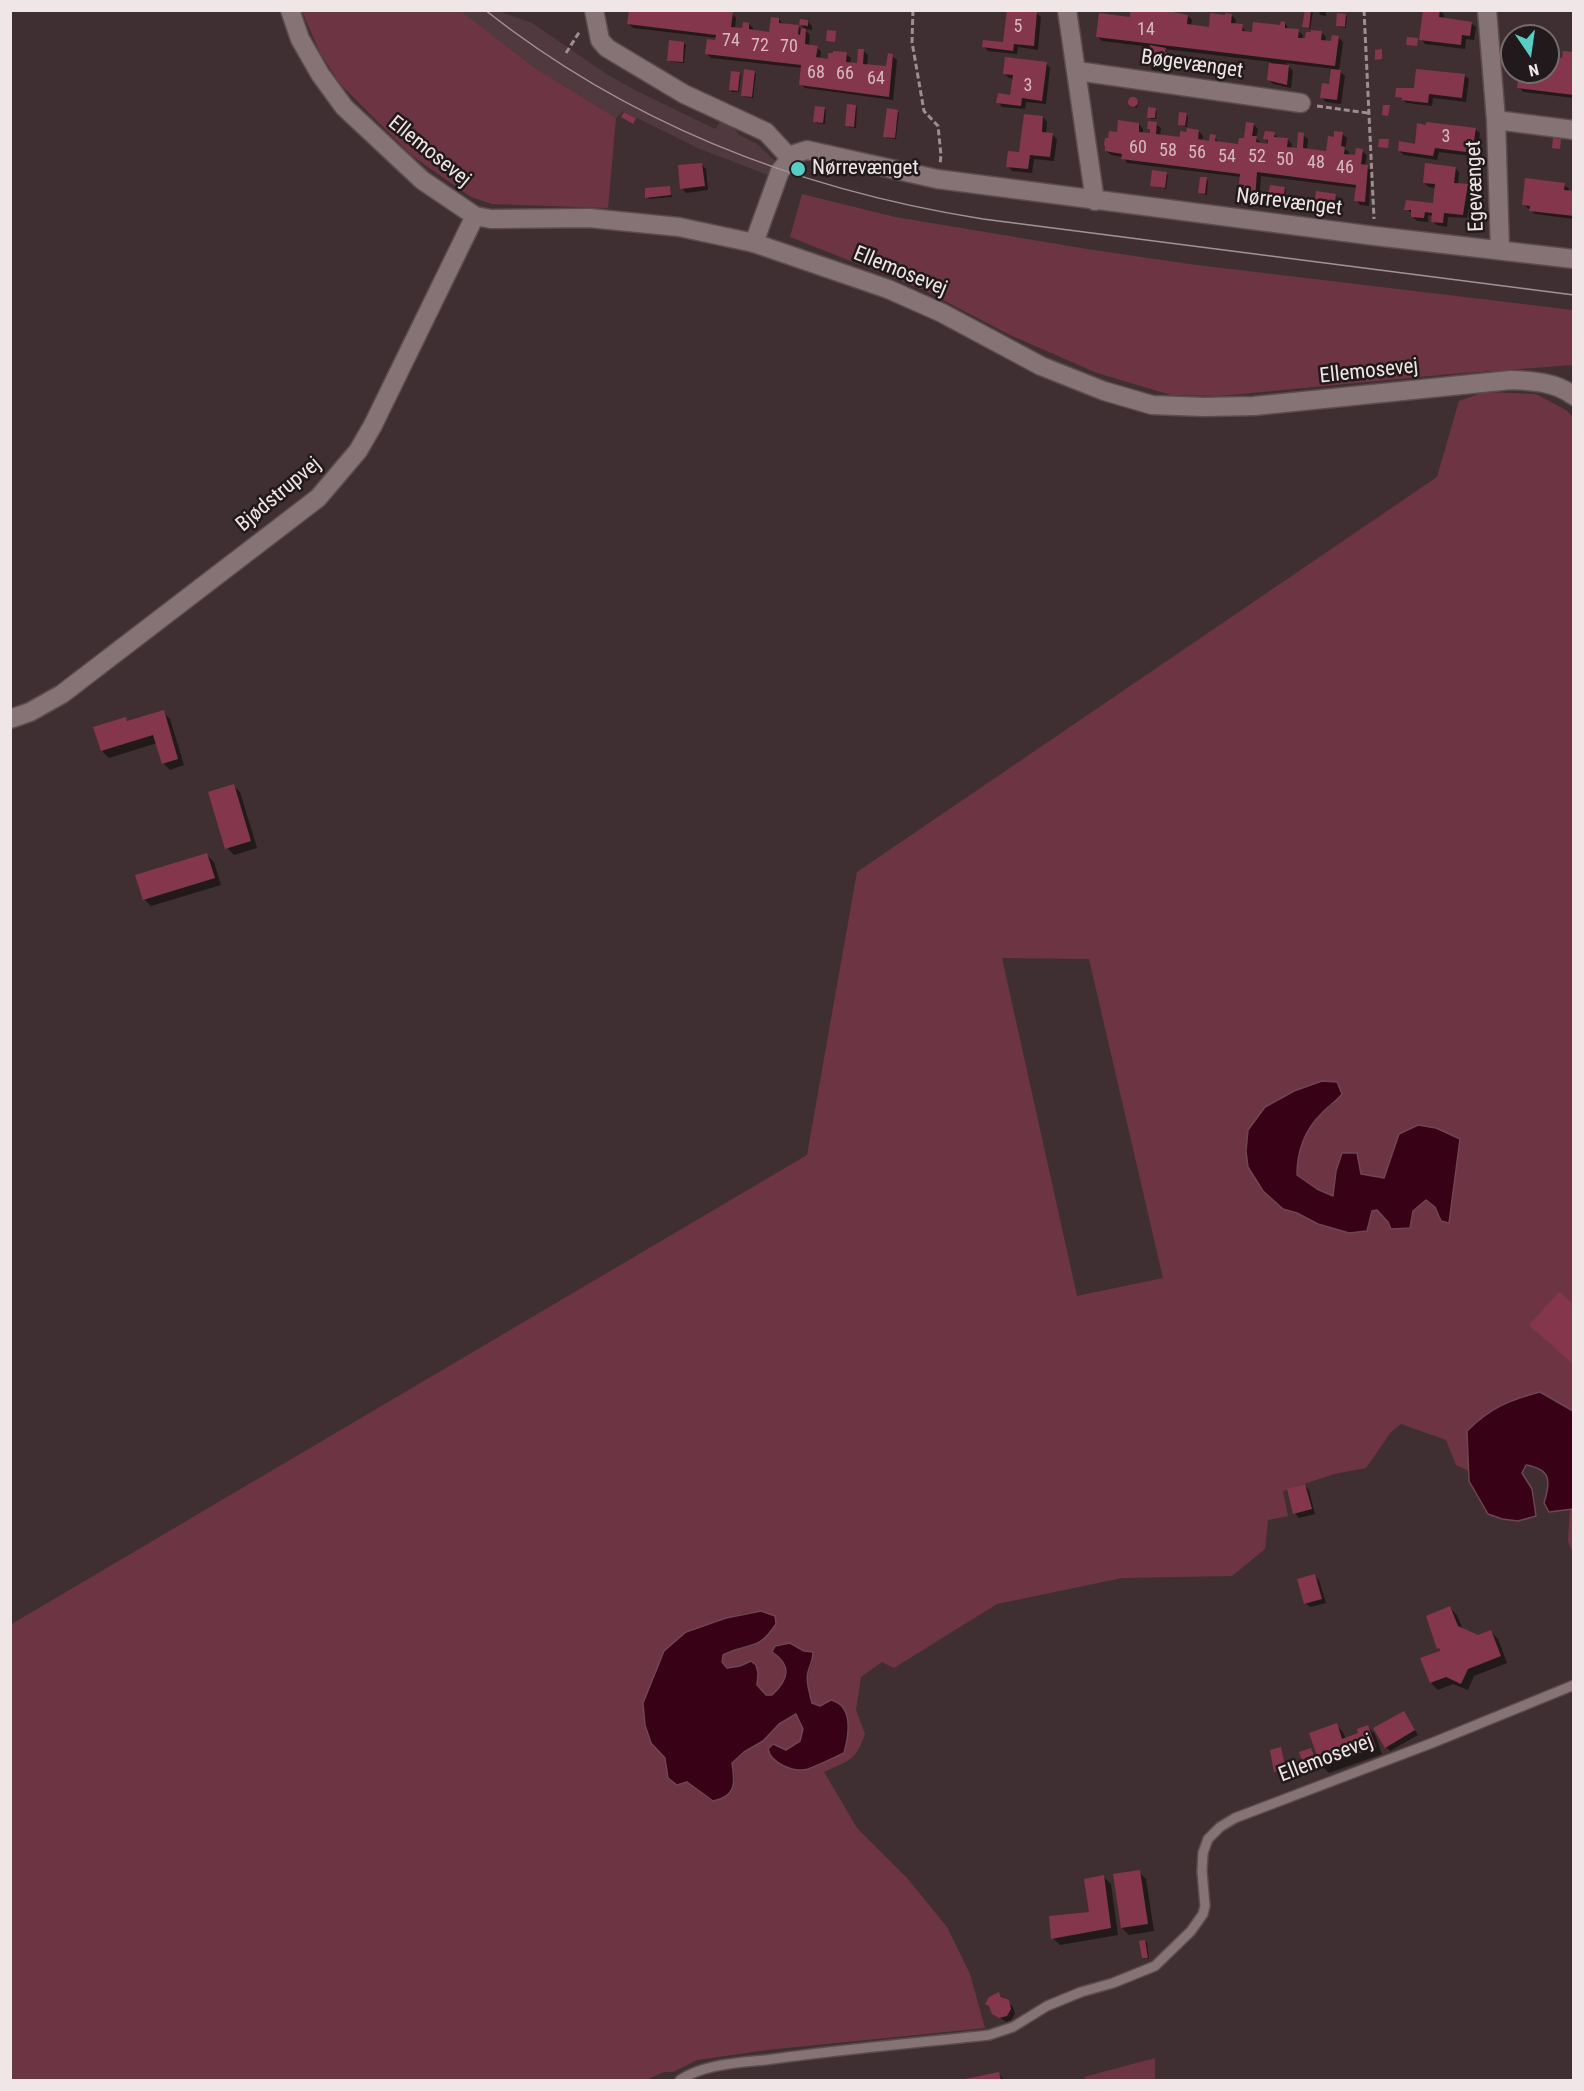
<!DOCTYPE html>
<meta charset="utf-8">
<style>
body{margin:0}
#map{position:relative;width:1584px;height:2091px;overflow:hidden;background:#402f32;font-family:"Roboto Condensed",sans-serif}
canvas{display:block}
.frame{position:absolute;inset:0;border:12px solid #f0e5e7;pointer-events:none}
.north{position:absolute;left:1500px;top:24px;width:60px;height:60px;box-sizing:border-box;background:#21191b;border:2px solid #746b6d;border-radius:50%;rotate:167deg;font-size:16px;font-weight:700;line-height:24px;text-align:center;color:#f0e5e7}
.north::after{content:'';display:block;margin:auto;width:21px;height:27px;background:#57cec1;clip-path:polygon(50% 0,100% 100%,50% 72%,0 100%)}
</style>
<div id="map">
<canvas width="1584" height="2091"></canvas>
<div class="frame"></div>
<div class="north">N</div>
</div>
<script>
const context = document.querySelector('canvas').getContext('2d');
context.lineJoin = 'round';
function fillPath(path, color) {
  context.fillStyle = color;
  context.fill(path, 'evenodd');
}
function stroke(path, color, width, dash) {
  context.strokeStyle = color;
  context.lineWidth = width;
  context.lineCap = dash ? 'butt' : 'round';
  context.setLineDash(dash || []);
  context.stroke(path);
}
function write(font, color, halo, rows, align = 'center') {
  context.font = font + ' "Roboto Condensed",sans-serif';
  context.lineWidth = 5;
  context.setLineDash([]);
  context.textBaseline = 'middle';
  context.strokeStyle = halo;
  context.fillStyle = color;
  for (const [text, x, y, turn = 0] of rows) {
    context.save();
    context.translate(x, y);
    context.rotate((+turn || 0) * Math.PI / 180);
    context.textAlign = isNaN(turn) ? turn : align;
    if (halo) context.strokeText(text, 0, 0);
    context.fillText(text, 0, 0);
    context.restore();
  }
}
const built = new Path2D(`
 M461,11H498L532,23L608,75L635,90L715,129L721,120L732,125L739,135L757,144L774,160L768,175L700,149L623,111L616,118L535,68Z`);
const green = new Path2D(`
 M302,11H461L535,68L616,118L608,208L492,204L471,197L411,155L341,85L320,53Z
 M802,194L895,217L1087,249L1189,264L1573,310V365L1451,374L1220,396L1171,395L1097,373L1010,335L924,290L790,237Z
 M1484,392L1536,394L1566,410L1573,417V1411L1540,1392L1489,1412L1467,1432L1469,1471L1456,1465L1446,1440L1401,1424L1391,1432L1366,1468L1334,1474L1283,1491L1288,1516L1268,1520L1265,1549L1232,1576L1122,1578L997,1604L894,1668L882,1662L861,1677L856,1710L865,1734C855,1762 849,1760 824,1772L857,1828L907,1878L947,1927L970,1974L985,2028L767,2050L697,2060L673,2072H664L646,2080H11L10,1625L807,1155L857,872L1437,477L1459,401ZM1002,958L1089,959L1163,1278L1077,1296ZM1294,1091L1335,1103C1309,1121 1297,1143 1297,1175L1317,1189L1333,1196L1336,1171L1384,1178L1459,1139L1441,1221L1435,1207L1426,1200L1413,1211L1388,1222L1377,1210L1318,1224L1297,1213L1283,1209ZM761,1611L754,1646L737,1647L723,1655L722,1662L726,1668L740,1666L751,1662L756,1665L758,1673L757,1685L766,1695H772C788,1679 792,1667 772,1652L790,1643L804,1651L813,1662C805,1676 808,1688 812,1703L820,1706L834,1758L818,1763L768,1749L786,1750L800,1741L803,1729L797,1714L779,1724L763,1741L744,1752L732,1763L735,1779L732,1791L713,1801L687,1782L677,1785L668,1778L665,1758L651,1743L645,1725L643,1703L664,1651L696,1628L744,1613Z
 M1570,1509H1573V1554L1568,1541Z
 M1155,2058V2080H1086L1084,2077Z`);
const water = new Path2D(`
 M1322,1081L1337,1082L1342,1094C1336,1102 1328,1106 1321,1114C1304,1131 1297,1151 1297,1175L1317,1189L1333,1196L1336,1171L1342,1153H1357L1361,1174L1384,1178L1399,1134L1418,1125L1436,1128L1460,1139L1449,1223L1441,1221L1435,1207L1426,1200L1413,1211L1410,1228L1391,1229L1388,1222L1377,1210L1372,1211L1367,1231L1349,1233L1318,1224L1297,1213L1283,1209L1263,1191L1248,1167L1246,1151L1248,1130L1265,1107L1294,1091Z
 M1540,1392L1573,1411V1509L1549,1512L1544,1503C1551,1481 1551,1469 1526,1465L1522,1473L1532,1489L1536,1516L1518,1521L1502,1519L1488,1514L1469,1481L1467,1431C1490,1408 1509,1400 1540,1392Z
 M761,1611L775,1616L776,1624C757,1653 750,1641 723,1655L722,1662L727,1668L740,1666L751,1661L756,1665L758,1673L757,1685L766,1695H772C788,1680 793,1666 772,1652L775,1646L790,1643L804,1651L813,1652C813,1663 810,1663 808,1672C805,1681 810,1694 812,1703L820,1706L831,1700C854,1706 849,1735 844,1753C833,1758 819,1765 808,1769C793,1773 771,1763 768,1749L773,1744L786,1750L800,1741L803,1729L796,1714L779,1724L763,1741L744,1752L732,1763C735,1782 737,1796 713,1801L687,1782L677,1785L668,1778L665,1758L651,1743L645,1725L643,1703L664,1651L686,1632L726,1618Z`);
const shadow = new Path2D(`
 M626,10H727L726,13H732L736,18L735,29L743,30L749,24L753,28V31L771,33L779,19L783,24L798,26L802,30H805L810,35L809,46L817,47L821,52L820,60L829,61L846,54L851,58L850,64L858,65L863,51L868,55L867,66L887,68L892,56L897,60L893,100L805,88L800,84L802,68L711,58L707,54L717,38L633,28L629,24L630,13Z
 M1008,10H1029L1036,13L1041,17L1038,50L1018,47L1017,54L988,51L984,46L1005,44Z
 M1159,10H1167V13L1188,16L1192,20L1191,26L1210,29L1232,15L1236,20L1235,25L1242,26L1246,33H1253L1281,26L1285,23L1289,30L1298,31L1303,35L1302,40L1321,32L1326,37L1325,42L1332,43L1338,37L1343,42L1339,71L1345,76L1341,104L1326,102L1321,97L1330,86L1333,69L1286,63L1293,71L1291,88L1273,84L1269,80L1271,62L1165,49L1173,59L1171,72L1153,70L1149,65L1151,47L1102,41L1098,37L1131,19Z
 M1306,10L1313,12L1310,29L1304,27Z
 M1319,10H1326V16L1320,15Z
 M1440,10L1444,15L1443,19L1471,23L1476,27L1474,40L1466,39L1465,49L1425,44L1421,39Z
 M1346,15L1347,17L1346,28L1339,27L1338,25Z
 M808,22L812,26V30L805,29L801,25Z
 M684,43L686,45L684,63L671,62L669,61Z
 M1574,53V98L1523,92L1519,87L1521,72H1548V58L1564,60Z
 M1046,63L1050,68L1046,104L1026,102L1025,109L1002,107L998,102L1012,96L1014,79L1009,78L1005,74Z
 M754,72L756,74L753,98L744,97L742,95Z
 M739,74L741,75L739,92H732L731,90Z
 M1464,75L1469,79L1466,102L1433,98L1432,106L1407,103L1397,96Z
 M1130,99L1139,101L1137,108L1130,106Z
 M856,106L857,108L856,128L848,127L847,126Z
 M824,108L826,110L825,124L816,123L814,121Z
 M1155,109L1157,111L1156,119H1151L1149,117Z
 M897,111L899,113L896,139L887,138L885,136Z
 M1186,114L1188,116L1187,127L1182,126L1180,125Z
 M1043,117L1047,122L1046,134H1052L1057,139L1054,161L1034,159L1032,173L1012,171L1008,166L1020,154Z
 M1139,124L1143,129V134L1151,135L1152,131L1149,128L1156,124L1161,128L1160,136L1181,138L1199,131L1203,136L1202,141L1210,142L1215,137L1219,143L1239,146L1245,140L1253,124L1258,129L1256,138L1260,142V144L1269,146V143L1265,139L1274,134L1279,139L1288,140L1292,144L1291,149L1299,150L1303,135L1308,139L1307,150L1328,153L1335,138L1342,134L1347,138L1345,149L1349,152L1348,156L1357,157L1362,151L1367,155L1365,166L1371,171L1369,206L1360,205L1356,200L1357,188L1261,176L1259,204L1248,202L1244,198L1245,188L1240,183L1241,177L1127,163L1123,157L1111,155L1106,151L1118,134Z
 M1475,129L1480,133L1478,145L1471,144L1470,156L1439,152L1437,160L1404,155L1399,151Z
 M701,164L706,169L708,190L686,193L682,188Z
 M1455,168L1459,172L1458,185L1467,186L1472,190L1467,218L1448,217L1447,227L1437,225L1432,221L1433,216L1428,215V222L1417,221L1412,216L1413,214L1406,209L1435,204L1436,188L1429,187L1424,183Z
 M1166,174L1168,175L1166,189L1152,186Z
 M1207,179L1208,181L1207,195L1201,194L1199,192Z
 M1564,185L1569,189L1568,192L1574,193V219L1535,214L1524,205Z
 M670,188L672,197L649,199L647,197Z
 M1285,188L1286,190L1284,205L1269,201Z
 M1335,195L1337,197L1335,211L1315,207Z
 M163,712L170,719L184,765L170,770L163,763L157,743L109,758L102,751L126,719L129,722Z
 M233,785L240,792L257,848L234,855L227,848Z
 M207,855L214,862L221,885L151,906L144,899Z
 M1305,1486L1309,1490L1315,1514L1299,1518L1295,1513Z
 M1315,1576L1319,1580L1326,1603L1310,1607L1305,1603Z
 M1450,1608L1457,1615L1463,1630L1478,1637L1491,1632L1498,1639L1507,1663L1474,1676L1468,1690L1453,1684L1438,1690L1431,1683L1442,1652L1438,1648Z
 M1404,1713L1418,1735L1390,1751L1386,1747Z
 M1336,1725L1343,1732L1346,1740L1360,1734L1368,1727L1375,1734L1382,1754L1329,1773L1322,1766Z
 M1281,1749L1286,1771L1277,1773L1275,1771Z
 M1311,1750L1319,1769L1309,1772L1307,1771Z
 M1139,1872L1146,1879L1154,1931L1129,1935L1122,1928Z
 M1104,1877L1111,1884L1118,1935L1060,1945L1053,1938L1091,1913Z
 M1145,1941L1147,1943L1149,1959L1144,1958Z
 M999,1994L1013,2007L1015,2014L1011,2020L1006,2022L995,2014Z
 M999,2074L1004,2080H967Z`);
const building = new Path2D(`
 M629,10L733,12L731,27L742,28L743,22L749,23V29L769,32L771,17L779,18V23L799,25L798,34L800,35L801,28L806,29L805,44L818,46L816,57L828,59V53H833V51L847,52L846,62L857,63L858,49H864L863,64L886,66L888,53L893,54L889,97L799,85L801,65L705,54L707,39L715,40L716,35L627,24Z
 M1007,10L1037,12L1034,46L1014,44L1013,51L982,47L983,40L1003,42Z
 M1130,10H1163L1188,15L1187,24L1209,27L1210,13L1225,15V13L1232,14L1231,23L1243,24L1242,31L1252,32L1253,22L1280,25L1281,21L1285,22V28L1299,29L1298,38H1305L1306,32H1311V30L1322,31L1321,40L1331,41L1332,35L1339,36L1335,66L1096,37L1099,13L1130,17Z
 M1305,10H1311L1309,28L1302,27Z
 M1423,10H1440L1439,17L1472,22L1470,36L1462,35L1461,45L1419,40Z
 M1337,13L1346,14L1345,27L1336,26Z
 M800,19L808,20V26L799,25Z
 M827,30L836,31L835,42L826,41Z
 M1407,37L1418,38L1417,46L1406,45Z
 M669,40L684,42L683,62L667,61Z
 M1150,45L1166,48L1165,52L1169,53L1167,68L1147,66Z
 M1382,49V59L1375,60V50Z
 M1563,51L1574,52V95L1517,88L1519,72H1548V56L1562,58Z
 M1005,57L1047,62L1042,101L1022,98L1021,106L996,103L998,93L1010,95L1013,75L1003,74Z
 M1269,63L1289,65L1287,85L1267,80Z
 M744,69L755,71L752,97L741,96Z
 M1331,69L1341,70L1337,100L1320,98L1322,83L1329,84Z
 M1416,69L1465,74L1462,98L1429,94L1428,103L1401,100L1402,98L1395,97L1396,88H1414Z
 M731,71L740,72L738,91L729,90Z
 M1128 102a5 5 0 1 1 10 0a5 5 0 1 1-10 0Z
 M847,104L856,105L854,127L845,126Z
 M1383,105H1390L1388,116L1382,115Z
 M815,106L825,107L823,123L813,122Z
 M1148,107L1156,108L1155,118H1147Z
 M887,108L898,110L895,138L883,137Z
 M624,112L636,118L633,124L621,117Z
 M1179,112L1187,113L1185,126L1178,125Z
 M1024,114L1043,116L1042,132L1053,133L1050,157L1030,155L1028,169L1006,167L1008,151L1019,152Z
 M1118,120L1139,123V132L1150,133V129H1147L1148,121L1157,122L1156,134L1180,137V131L1186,132L1187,128L1199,130L1198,139L1209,141L1210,134L1216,135L1215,141L1238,144L1239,138H1244L1246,122L1254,123L1252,136H1257L1256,142L1268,144V140L1263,139L1265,131L1275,132L1274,137L1288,138L1287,147L1297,148L1298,132L1304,133L1303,148L1326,151L1328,136L1334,137V131L1343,132L1341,146L1345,147L1344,154L1355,155L1356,148L1363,149L1361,164L1368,165L1365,202L1354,201L1356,185L1257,172L1255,200L1242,198L1244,185L1239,184L1240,174L1121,159L1122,154L1105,151V146L1104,145L1105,138H1108L1109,131L1117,132Z
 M1426,122L1476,128L1474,141L1467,140L1466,152L1435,148L1433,156L1398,151L1399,141L1415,144L1417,123L1426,125Z
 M1553,138L1561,139L1560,149L1552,148Z
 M1379,139H1389L1388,148L1378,147Z
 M702,163L705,186L680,189L678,165Z
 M1425,163L1456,167L1454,183L1468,184L1463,215L1444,213L1443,223L1431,222L1432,213L1425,212L1424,218L1411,217V210H1404L1406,200L1433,203L1435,184L1423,183Z
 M1152,170L1167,172L1165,188L1150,186Z
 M1200,177H1207L1205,194L1198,193Z
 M1525,178L1565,183L1564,190L1574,191V216L1529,211L1530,206L1522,205Z
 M1270,185L1285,187L1283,204L1267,202Z
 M670,186L671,195L645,198V188Z
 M1316,191L1336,194L1334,210L1314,207Z
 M164,710L178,759L162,764L153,735L101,751L93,727L126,717L127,721Z
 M234,784L251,841L225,849L208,792Z
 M207,853L215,878L143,900L135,875Z
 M1559,1292L1574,1305V1365L1529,1325Z
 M1305,1484L1312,1509L1293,1514L1287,1489Z
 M1315,1574L1322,1599L1304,1604L1297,1579Z
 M1450,1606L1458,1626L1478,1635L1491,1630L1501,1656L1468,1669L1461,1684L1446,1677L1430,1683L1420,1658L1440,1651L1439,1648L1437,1649L1426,1616Z
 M1404,1711L1415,1730L1385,1748L1373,1728Z
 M1337,1723L1342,1739L1358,1733L1357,1729L1368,1725L1376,1747L1321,1767L1309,1733Z
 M1281,1747L1286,1770L1274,1772L1270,1750Z
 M1311,1748L1318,1767L1306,1772L1299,1752Z
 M1140,1870L1148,1924L1121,1928L1113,1874Z
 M1104,1875L1111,1928L1051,1939L1049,1916L1089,1912L1084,1879Z
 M1145,1940L1148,1958H1142L1139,1941Z
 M999,1992L1001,1997L1009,2000L1011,2009L1007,2016L999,2018L992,2014L989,2006L985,2004L989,1997Z
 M999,2072L1001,2080H965V2079Z`);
const path = new Path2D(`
 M913,10L912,42L924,111L938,126L941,155L940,164
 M1364,10L1374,219
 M566,53L580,31
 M1317,106L1368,113`);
const lane = new Path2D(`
 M680,2080C706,2063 742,2063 773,2059C845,2049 917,2043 989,2035L1013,2027L1047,2006L1081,1992L1113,1983L1155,1966L1191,1931L1203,1914L1205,1906L1202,1871L1203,1853L1208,1839L1220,1827L1235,1818L1432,1743L1574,1685`);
const street = new Path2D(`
 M594,10L600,40L607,48L684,94L766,132L790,158
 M1067,10L1095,201
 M1487,10L1496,120L1500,250
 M1077,71L1301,103
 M1496,120L1574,130
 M754,243L780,171L794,154L807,150L937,179L1375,236L1574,259`);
const secondary = new Path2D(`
 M290,10L300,39L320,74L344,107L422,180L475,216L491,219L589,218L679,227L754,243L888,289L942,313L1041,366L1104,391L1152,405L1204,407L1254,406L1511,380C1533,381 1556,382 1574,396
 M10,719L30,712L62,694L318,498L358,451L373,425L475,216`);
const tram = new Path2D(`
 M485,10C632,126 800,190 983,219L1574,295`);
const markers = [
 [798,169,8,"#57cec1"]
];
const numberNames = [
 ["5",1018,27],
 ["14",1146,30],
 ["74",731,41],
 ["72",760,46],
 ["70",789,47],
 ["68",816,73],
 ["66",845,74],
 ["64",876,79],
 ["3",1028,86],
 ["3",1446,137],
 ["60",1138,148],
 ["58",1168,151],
 ["56",1197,153],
 ["54",1227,157],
 ["52",1257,157],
 ["50",1285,160],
 ["48",1316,163],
 ["46",1345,168]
];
const streetNames = [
 ["Bøgevænget",1192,65,8],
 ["Ellemosevej",429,152,39],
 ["Egevænget",1476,186,-92],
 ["Nørrevænget",1289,203,7],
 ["Ellemosevej",900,272,22],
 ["Ellemosevej",1369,372,-6],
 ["Bjødstrupvej",279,495,-40],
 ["Ellemosevej",1326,1759,-21]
];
const poiNames = [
 ["Nørrevænget",812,169]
];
fillPath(built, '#513a3f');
fillPath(green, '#6d3543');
fillPath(water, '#380115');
stroke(water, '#6f4554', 1.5);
fillPath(shadow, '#0007');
fillPath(building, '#84374c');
stroke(lane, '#5b4d4f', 12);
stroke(street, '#5b4d4f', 21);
stroke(secondary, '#5b4d4f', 21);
stroke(path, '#9c8e90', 3, [6, 3]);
stroke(lane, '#867376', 9);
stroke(street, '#867376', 18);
stroke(secondary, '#867376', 18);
stroke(tram, '#a19395', 1.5);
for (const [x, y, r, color] of markers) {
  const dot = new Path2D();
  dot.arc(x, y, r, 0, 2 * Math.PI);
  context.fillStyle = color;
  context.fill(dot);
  stroke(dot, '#21191b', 2);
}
write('18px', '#d5bac0', null, numberNames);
write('21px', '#f0e5e7', '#21191b', streetNames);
write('21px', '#f0e5e7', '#21191b', poiNames, 'left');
</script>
